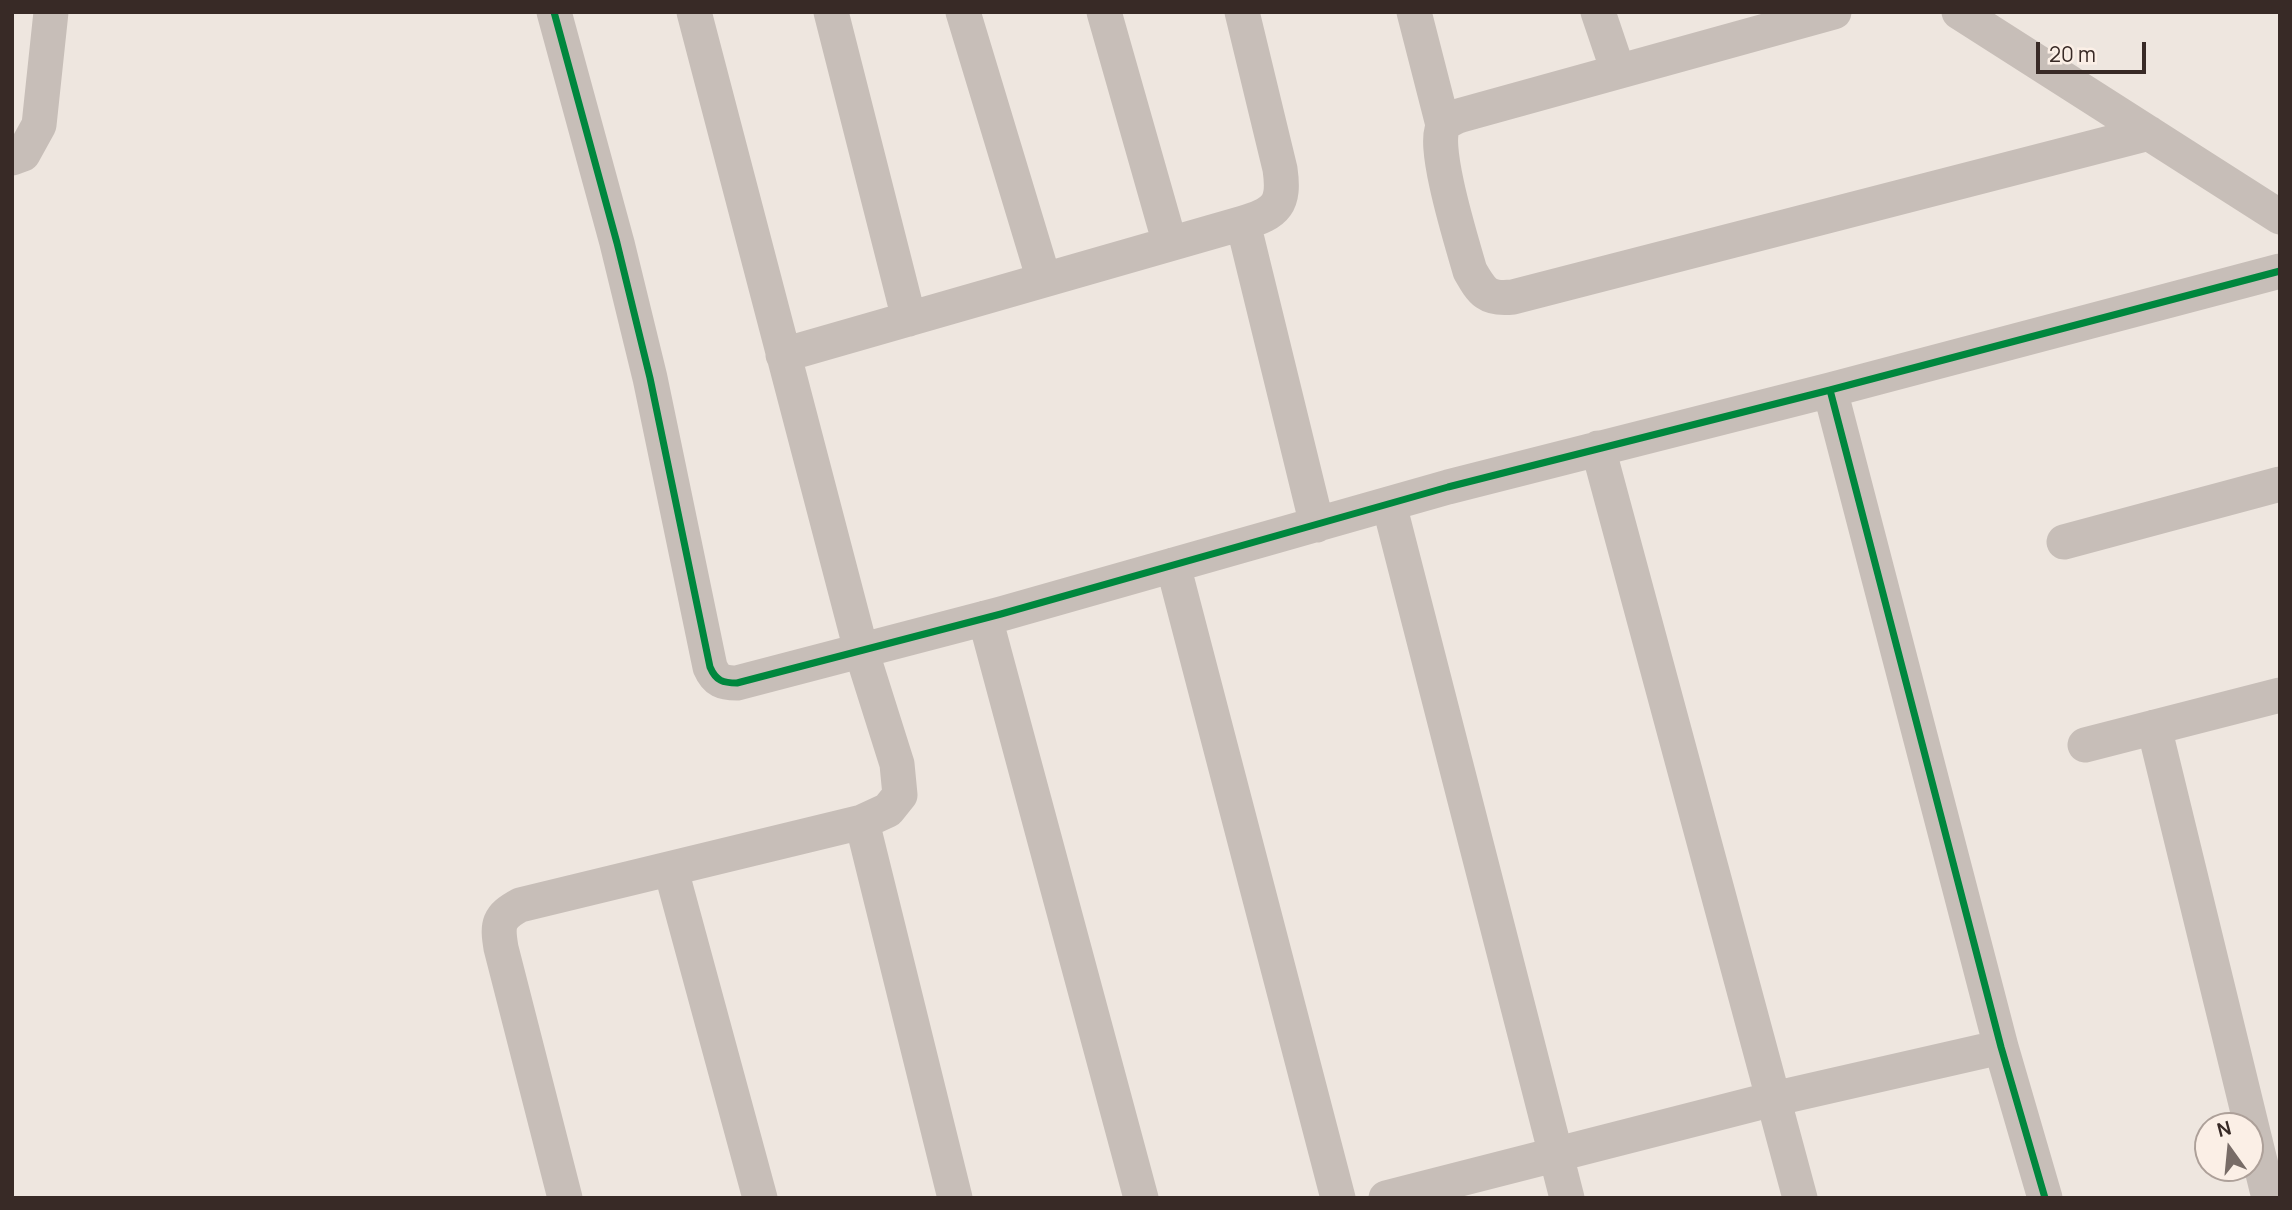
<!DOCTYPE html>
<style>
body{margin:0}
#map{position:relative;width:2292px;height:1210px;overflow:hidden;background:#eee6df;font-family:Manrope,sans-serif}
canvas{display:block}
.frame{position:absolute;inset:0;border:14px solid #382a26;pointer-events:none}
.north{position:absolute;left:2194px;top:1112px;width:70px;height:70px;box-sizing:border-box;background:#fbefe6;border:2px solid #ada099;border-radius:50%;rotate:345deg;font-size:19px;font-weight:700;line-height:28px;text-align:center;color:#382a26}
.north::after{content:'';display:block;margin:auto;width:24px;height:32px;background:#786c67;clip-path:polygon(50% 0,100% 100%,50% 72%,0 100%)}
.scale{position:absolute;left:2036px;top:42px;width:110px;height:32px;box-sizing:border-box;border:4px solid #382a26;border-top:0;padding-left:9px;font-size:21px;line-height:24px;white-space:nowrap;color:#382a26;-webkit-text-stroke:5px #fbefe6;paint-order:stroke}
</style>
<div id="map">
<canvas width="2292" height="1210"></canvas>
<div class="frame"></div>
<div class="north">N</div>
<div class="scale">20 m</div>
</div>
<script>
const context = document.querySelector('canvas').getContext('2d');
context.lineJoin = 'round';
function stroke(path, color, width, dash) {
  context.strokeStyle = color;
  context.lineWidth = width;
  context.lineCap = dash ? 'butt' : 'round';
  context.setLineDash(dash || []);
  context.stroke(path);
}
const street = new Path2D(`
 M554,12L617,243L650,378L710,667C716,681 723,683 737,683L1001,614L1448,487L1830,390L2280,271
 M831,12L909,319
 M963,12L1044,280
 M1104,12L1170,244
 M1414,12L1443,125
 M1598,12L1618,71
 M1834,12L1458,116C1454,118 1447,121 1444,125C1430,142 1463,246 1470,271C1482,292 1487,300 1513,297L2149,133
 M1959,12L2280,217
 M12,158L23,154L39,125L51,12
 M1243,223L1317,525
 M783,355L1243,223C1277,213 1285,204 1280,169L1242,12
 M1830,390L2001,1047L2045,1198
 M1598,448L1800,1198
 M1389,504L1567,1198
 M2064,542L2280,484
 M1173,565L1338,1198
 M985,618L1141,1198
 M2154,727L2269,1198
 M2085,745L2280,695
 M862,822L955,1198
 M671,870L760,1198
 M565,1198L501,948C497,924 498,917 520,905L862,822L888,810L900,795L897,764L861,650L694,12
 M1386,1198L1773,1099L2001,1047`);
const cycleway = new Path2D(`
 M554,12L617,243L650,378L710,667C716,681 723,683 737,683L1001,614L1448,487L1830,390L2280,271
 M1830,390L2001,1047L2045,1198`);
stroke(street, '#c7beb8', 35);
stroke(cycleway, '#00873e', 7);
</script>
